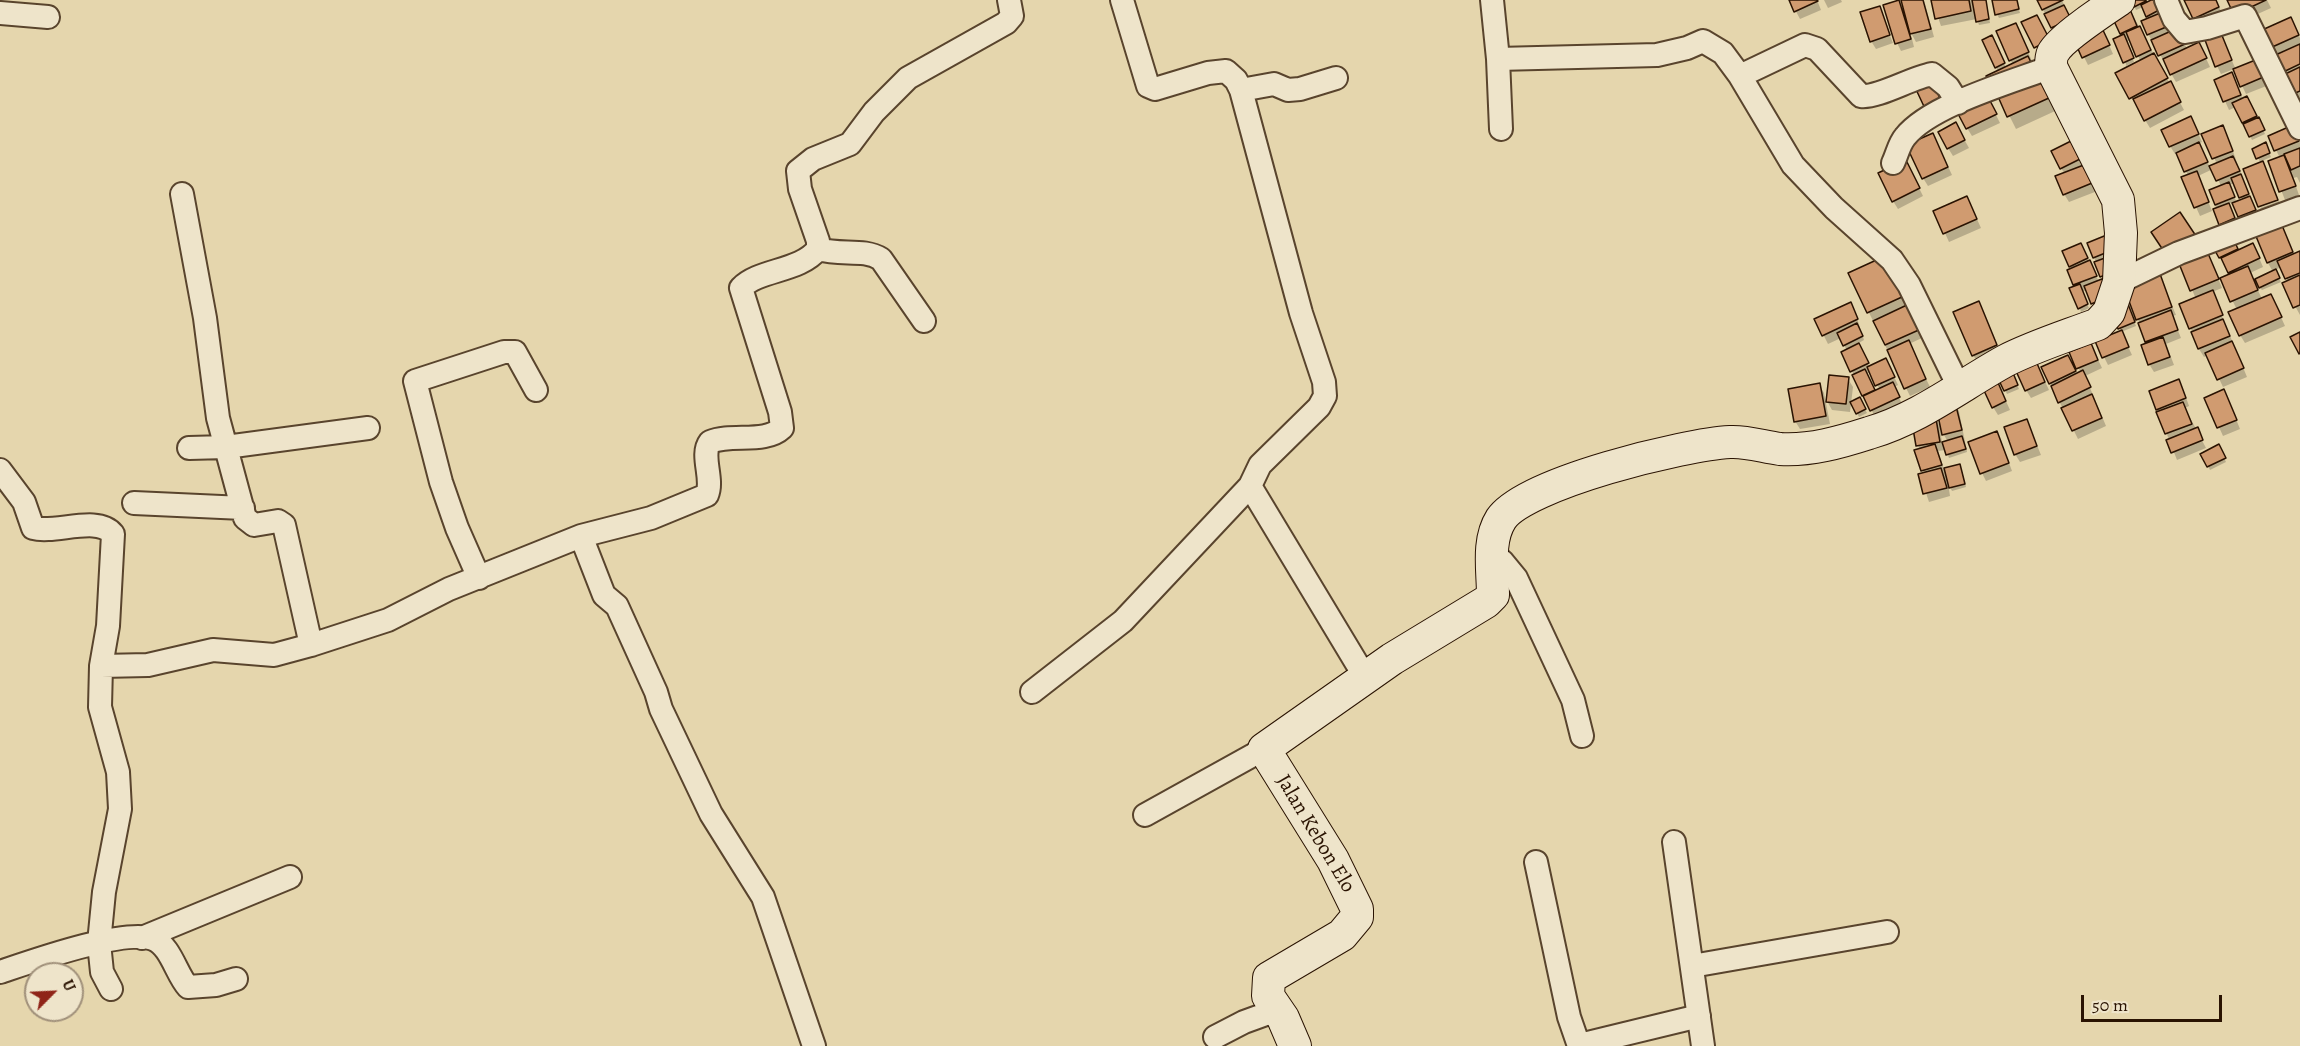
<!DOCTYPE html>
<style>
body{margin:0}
#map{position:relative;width:2300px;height:1046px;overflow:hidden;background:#e5d6ad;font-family:Alegreya,serif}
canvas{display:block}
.north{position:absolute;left:24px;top:962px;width:60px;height:60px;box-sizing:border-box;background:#eee4ca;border:2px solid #a0907a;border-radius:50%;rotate:66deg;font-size:16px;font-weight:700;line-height:24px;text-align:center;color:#2a1302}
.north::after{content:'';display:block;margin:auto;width:21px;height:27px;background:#8f2418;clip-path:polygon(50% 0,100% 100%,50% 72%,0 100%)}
.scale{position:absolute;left:2081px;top:995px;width:141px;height:27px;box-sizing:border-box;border:3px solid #2a1302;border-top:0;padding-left:8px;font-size:18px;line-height:21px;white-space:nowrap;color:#2a1302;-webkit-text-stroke:4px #eee4ca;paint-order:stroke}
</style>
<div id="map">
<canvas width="2300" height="1046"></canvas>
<div class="north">U</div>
<div class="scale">50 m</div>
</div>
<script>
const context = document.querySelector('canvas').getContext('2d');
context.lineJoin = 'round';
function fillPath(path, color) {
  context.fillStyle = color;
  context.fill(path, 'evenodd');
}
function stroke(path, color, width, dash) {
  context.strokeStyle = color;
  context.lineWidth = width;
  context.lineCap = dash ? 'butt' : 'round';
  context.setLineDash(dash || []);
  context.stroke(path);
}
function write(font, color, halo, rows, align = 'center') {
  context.font = font + ' Alegreya,serif';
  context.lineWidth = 6;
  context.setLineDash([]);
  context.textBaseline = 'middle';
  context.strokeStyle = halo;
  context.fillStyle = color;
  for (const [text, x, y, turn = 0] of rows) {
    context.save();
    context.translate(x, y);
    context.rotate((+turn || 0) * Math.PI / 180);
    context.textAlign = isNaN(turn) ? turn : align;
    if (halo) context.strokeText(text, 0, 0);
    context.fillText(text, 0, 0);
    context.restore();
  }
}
const shadow = new Path2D(`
 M1790,0H1817L1821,10L1800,19Z
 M1824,0H1841L1842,2L1828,8Z
 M1903,0H1924L1934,37L1916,42L1910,31L1914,47L1901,51L1897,43L1898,2L1906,16Z
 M1932,0H1986L1990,23L1979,25L1977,19L1941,26Z
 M2016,0L2020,13L1999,18L1997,14Z
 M2038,0H2062L2072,23L2054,31Z
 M2131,0H2145L2146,4L2154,0L2182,38L2187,49L2203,52L2210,67L2176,82L2148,34L2149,19L2143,7L2136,10Z
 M2186,0H2216L2223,16L2199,26Z
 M2229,0H2267L2271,8L2240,22Z
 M1879,8L1893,43L1876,49L1871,41Z
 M2110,9L2130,10L2184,110L2150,128L2117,74L2141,62L2130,40L2126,42L2134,62L2126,66L2123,36Z
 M2295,27L2300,38V119L2271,47Z
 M2020,33L2032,61L2029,62L2066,106L2016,129L1999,95L1994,40L2006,68L2013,64L2010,60Z
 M2221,35L2236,70L2258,61L2269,85L2246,94L2234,69L2221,74L2217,66Z
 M2106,38L2113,54L2088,65L2076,41Z
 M2216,81L2236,82L2243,100L2247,98L2265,134L2252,140L2236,107L2229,110Z
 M1991,105L2000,123L1972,136L1967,128Z
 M2195,126L2202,142L2198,144L2210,167L2217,164L2203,134L2227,135L2256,214L2242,220L2234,202L2228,204L2236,222L2223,228L2210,190L2221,186L2213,169L2198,176L2212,211L2200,216L2183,178L2188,176L2178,153L2175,154L2170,146ZM2235,183L2243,201L2237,203L2229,185Z
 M1960,132L1969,148L1953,156L1948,148Z
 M2297,135L2300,143V183L2297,177L2293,178L2299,195L2285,200L2270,162L2280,158L2269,136Z
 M2079,139L2100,190L2069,202L2064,194L2065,174L2061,168Z
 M1937,143L1952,175L1928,186L1923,178Z
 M2267,148L2271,157L2262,161L2278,198L2259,206L2261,164L2254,149Z
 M1910,170L1923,196L1898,209L1893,201Z
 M2279,201L2282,208L2264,215L2260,208Z
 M1971,206L1981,228L1949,242L1935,211Z
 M2279,220L2294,255L2300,253V315L2283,284L2288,282L2281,267L2275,270L2281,282L2262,290L2254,282L2262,299L2275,304L2285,326L2245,343L2240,335L2237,310L2222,279L2231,275L2215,247L2232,240L2238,252L2257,253L2263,267L2250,273L2254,281L2273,272L2268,263Z
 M2113,234L2097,311L2087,290L2082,292L2089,308L2081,312L2069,271L2073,269L2071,266L2083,248L2099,282L2103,280L2094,257Z
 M2208,254L2222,288L2212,292L2247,377L2223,387L2208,355L2204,357L2199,349L2181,305L2196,299L2179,259Z
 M1890,271L1924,337L1909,344L1930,387L1910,396L1850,274Z
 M2158,273L2176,315L2172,316L2181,338L2166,344L2174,365L2154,372L2149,364L2148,344L2124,286Z
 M2129,309L2136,326L2121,332L2132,355L2108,365L2104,357L2121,332L2113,312Z
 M1983,311L2001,353L1978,363L1973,355Z
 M1855,312L1864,340L1857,344L1870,368H1890L1898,385L1894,387L1903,406L1876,419L1843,353L1847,351L1841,338L1828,344L1816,320ZM1871,372L1880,390L1875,392L1866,374Z
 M2091,345L2102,368L2085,376L2106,426L2078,439L2050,383L2072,365L2077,375L2081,373L2071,353Z
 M2010,370L2019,389L2007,394L1998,375Z
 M2040,371L2049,390L2031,398L2026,390Z
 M1848,379L1853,387L1850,412L1832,410L1827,401Z
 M1819,385L1824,393L1830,424L1800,429L1795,421Z
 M2000,388L2010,410L1998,415L1993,407Z
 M2183,389L2189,406L2185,408L2206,448L2177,460L2157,409Z
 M2206,398L2228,399L2240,429L2223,436Z
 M1859,399L1867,413L1859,417L1852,403Z
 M1954,403L1959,411L1967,452L1949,458L1946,450L1938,451L1944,470L1960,466L1966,487L1952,491L1948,483L1950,496L1929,502L1920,475L1924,474L1913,418L1934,415L1941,428ZM1940,428L1948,442L1942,443Z
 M2027,421L2041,455L2020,462L2015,454Z
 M2001,441L2012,471L1986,481L1982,473Z
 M2218,446L2226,462L2210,470L2202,454Z`);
const building = new Path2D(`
 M1789,0H1817L1818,1L1794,12Z
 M1899,0L1911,39L1895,44L1883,5Z
 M1901,0H1923L1931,29L1910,34Z
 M1931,0H1969L1971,11L1935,19Z
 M1972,0H1986L1989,19L1976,22Z
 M1992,0H2017L2019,9L1995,15Z
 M2037,0H2063L2042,10Z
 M2126,0L2137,26L2120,34L2108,8Z
 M2129,0H2146V1L2132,8Z
 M2151,0H2157L2161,9L2146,17L2141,5Z
 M2184,0H2216L2219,7L2193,19Z
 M2227,0H2266L2234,15Z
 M2064,5L2071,19L2051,28L2044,14Z
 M1880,6L1890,35L1870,42L1860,12Z
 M2165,11L2171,25L2147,35L2141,21Z
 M2037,15L2050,40L2034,48L2021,22Z
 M2291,17L2299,35L2270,48L2262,30Z
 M2016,23L2029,52L2009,61L1996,31Z
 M2140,26L2151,50L2136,57L2126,32Z
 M2102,28L2110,45L2082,58L2074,40Z
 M2178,28L2185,44L2158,56L2151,40Z
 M2221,33L2232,60L2215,67L2205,40Z
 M2124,34L2134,58L2123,63L2113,39Z
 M1992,35L2005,63L1995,68L1982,40Z
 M2199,42L2207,58L2170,75L2163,59Z
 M2300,44V64L2279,74L2271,57Z
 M2154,53L2168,78L2129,99L2115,73Z
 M2028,56L2034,69L1992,89L1986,76Z
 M2258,59L2266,76L2240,87L2233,69Z
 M2300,67V91L2289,96L2281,76Z
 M2049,68L2060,93L2007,117L1996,92Z
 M2232,72L2241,95L2223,102L2214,80Z
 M1929,75L1944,107L1928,115L1913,83Z
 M2171,81L2181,102L2144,121L2133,99Z
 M1987,95L1997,114L1966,129L1956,110Z
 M2247,96L2257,116L2242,123L2232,103Z
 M2191,116L2199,134L2169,147L2161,130Z
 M2259,117L2265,130L2249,137L2243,124Z
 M1956,122L1965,140L1947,149L1938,132Z
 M2223,125L2233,151L2212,159L2201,134Z
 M2293,125L2299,141L2274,151L2268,136Z
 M1933,133L1948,167L1922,179L1906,145Z
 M2079,137L2088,155L2060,169L2051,151Z
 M2199,142L2208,162L2184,172L2176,153Z
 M2266,142L2270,153L2256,159L2252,149Z
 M2300,148V166L2291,170L2284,154Z
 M2284,155L2296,186L2279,192L2268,161Z
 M2233,156L2240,171L2216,181L2209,166Z
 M1906,160L1920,188L1892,202L1878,173Z
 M2263,161L2278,200L2258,207L2243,169Z
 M2089,163L2097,181L2063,195L2055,176Z
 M2197,171L2209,202L2194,208L2181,177Z
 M2241,174L2249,194L2239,198L2231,178Z
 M2229,182L2235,197L2215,205L2209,190Z
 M1967,196L1977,219L1943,234L1933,211Z
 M2250,196L2256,210L2238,217L2232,203Z
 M2229,203L2235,218L2219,225L2213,209Z
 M2180,212L2196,236L2167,256L2151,232Z
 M2279,218L2293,252L2267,263L2253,229Z
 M2114,232L2120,247L2093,258L2087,243Z
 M2233,238L2238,249L2219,258L2213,247Z
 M2081,243L2088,258L2069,267L2062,251Z
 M2253,243L2260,258L2228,273L2221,258Z
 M2204,244L2219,279L2190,291L2176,256Z
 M2300,251V273L2285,279L2277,261Z
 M2113,255L2119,270L2100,277L2094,262Z
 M1883,257L1902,297L1867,313L1848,273Z
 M2090,260L2097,276L2073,285L2067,270Z
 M2248,266L2258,290L2230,302L2220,278Z
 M2276,269L2280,278L2259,288L2255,279Z
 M2159,271L2172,307L2136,320L2123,285Z
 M2300,275V305L2293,308L2282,283Z
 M2107,277L2114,295L2091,304L2084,286Z
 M2080,284L2088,304L2078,309L2069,288Z
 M2213,290L2223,315L2189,329L2179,304Z
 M2271,294L2282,317L2239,336L2228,312Z
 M1979,301L1997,345L1972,356L1953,312Z
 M1851,302L1858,319L1822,336L1814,319Z
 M1909,304L1921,329L1885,345L1873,321Z
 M2128,304L2135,322L2118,329L2111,311Z
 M2171,310L2178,330L2145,342L2138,323Z
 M2223,319L2230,336L2198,349L2191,332Z
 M1857,323L1863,336L1843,346L1837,333Z
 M2122,330L2129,347L2102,358L2095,341Z
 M2300,332V353L2299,354L2290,337Z
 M2163,337L2170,357L2148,365L2141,345Z
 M1909,340L1926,379L1904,389L1887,350Z
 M2232,341L2244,368L2217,380L2205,353Z
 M1859,343L1869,363L1850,372L1841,352Z
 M2091,343L2098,360L2076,369L2069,352Z
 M2068,355L2076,371L2049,384L2041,367Z
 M1886,358L1895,377L1875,386L1867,367Z
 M2036,361L2045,382L2025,391L2016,371Z
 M2011,368L2018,385L2004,391L1996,374Z
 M1865,369L1875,390L1862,396L1852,375Z
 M2083,370L2091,387L2058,403L2051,386Z
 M1829,375L1849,377L1846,404L1826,402Z
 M1996,378L2006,401L1992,408L1981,384Z
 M2179,379L2186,398L2156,410L2149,391Z
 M1893,382L1900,397L1870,411L1863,396Z
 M1820,383L1826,416L1794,422L1788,389Z
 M2224,389L2237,420L2217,428L2204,398Z
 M2092,394L2102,418L2072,431L2061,408Z
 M1860,397L1866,409L1856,414L1850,402Z
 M1955,402L1962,430L1942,435L1936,406Z
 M2183,402L2192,424L2165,434L2156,412Z
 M1935,413L1940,442L1916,446L1911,417Z
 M2027,419L2037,446L2014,455L2004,427Z
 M2198,427L2203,440L2171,453L2166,440Z
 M1997,431L2009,463L1980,474L1968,442Z
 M1962,436L1966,449L1946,455L1942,442Z
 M1935,444L1942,465L1921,471L1914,450Z
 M2219,444L2226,458L2207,467L2200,454Z
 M1960,464L1965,484L1949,488L1944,468Z
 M1941,468L1947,488L1923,494L1918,474Z`);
const street = new Path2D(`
 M1122,0L1148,86L1155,89L1208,73L1226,71L1236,80L1241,90L1301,313L1324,382L1325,396L1319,407L1260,465L1250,486L1365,677
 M1492,0L1498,59
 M2166,0L2174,19L2185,32L2207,28L2245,16L2300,128
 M0,13L48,17
 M1740,76L1793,165L1834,208L1892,260L1909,285L1959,387
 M1241,90L1274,84L1288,90L1300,89L1336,78
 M1501,129L1498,59L1657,55L1687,48L1703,41L1723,53L1740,76L1805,45L1817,49L1861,96C1878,98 1911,78 1932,74L1948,87L1958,103
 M1893,163C1897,155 1899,144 1905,137C1930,105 2012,82 2051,67
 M182,194L205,318L218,418L245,518L254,525L278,521L284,525L311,645
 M818,249C842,256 863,248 881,259L924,321
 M2119,282L2179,253L2300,208
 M189,448L226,447L368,428
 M0,470L24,502L33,528C55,534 98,515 113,534L108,626L101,666L100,707L118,772L120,809L104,892L99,943L102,972L111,989
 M134,503L243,508
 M581,536L604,595L617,606L656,692L661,709L711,814L763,897L814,1046
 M1492,559L1502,561L1516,578L1573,700L1582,736
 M479,578L457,528L441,482L415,381L504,352H515L536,390
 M101,666L148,665L213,650L274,655L311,645L388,620L449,589L581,536L651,518L707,495C714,479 700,455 710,442C732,433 765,444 782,428L780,412L741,288C759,269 800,272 818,249V241L800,189L798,171L813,159L850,144L874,112L908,78L1006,23L1012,16L1009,0
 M1032,692L1123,621L1250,486
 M1145,815L1264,749
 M1674,842L1703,1046
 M1536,862L1569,1017L1578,1043H1588L1699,1016
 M142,938L290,877
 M1692,966L1887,932
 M0,972C30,962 125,928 153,939C171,946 176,974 188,987L216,985L236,979
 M1215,1037L1244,1022L1277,1010`);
const secondary = new Path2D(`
 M1295,1046L1283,1018L1268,996L1269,978L1342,935L1357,917V909L1333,860L1264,749L1392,659L1486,602L1493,595C1493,571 1487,541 1501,519C1525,483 1686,444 1730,442C1747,441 1764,447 1780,449C1810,451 1841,442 1869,433C1918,419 1960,386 2005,361C2034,346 2067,336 2098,324L2109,312L2119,282L2121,233L2118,200L2051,67C2051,62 2051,57 2053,53C2060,39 2104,10 2119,0`);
const streetNames = [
 ["Jalan Kebon Elo",1315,834,59]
];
fillPath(shadow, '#0003');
fillPath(building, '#d09b70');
stroke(building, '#2a1302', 1.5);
stroke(street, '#59442d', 26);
stroke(secondary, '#2a1302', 34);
stroke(street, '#eee4ca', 22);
stroke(secondary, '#eee4ca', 32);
write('21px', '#2a1302', '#eee4ca', streetNames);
</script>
